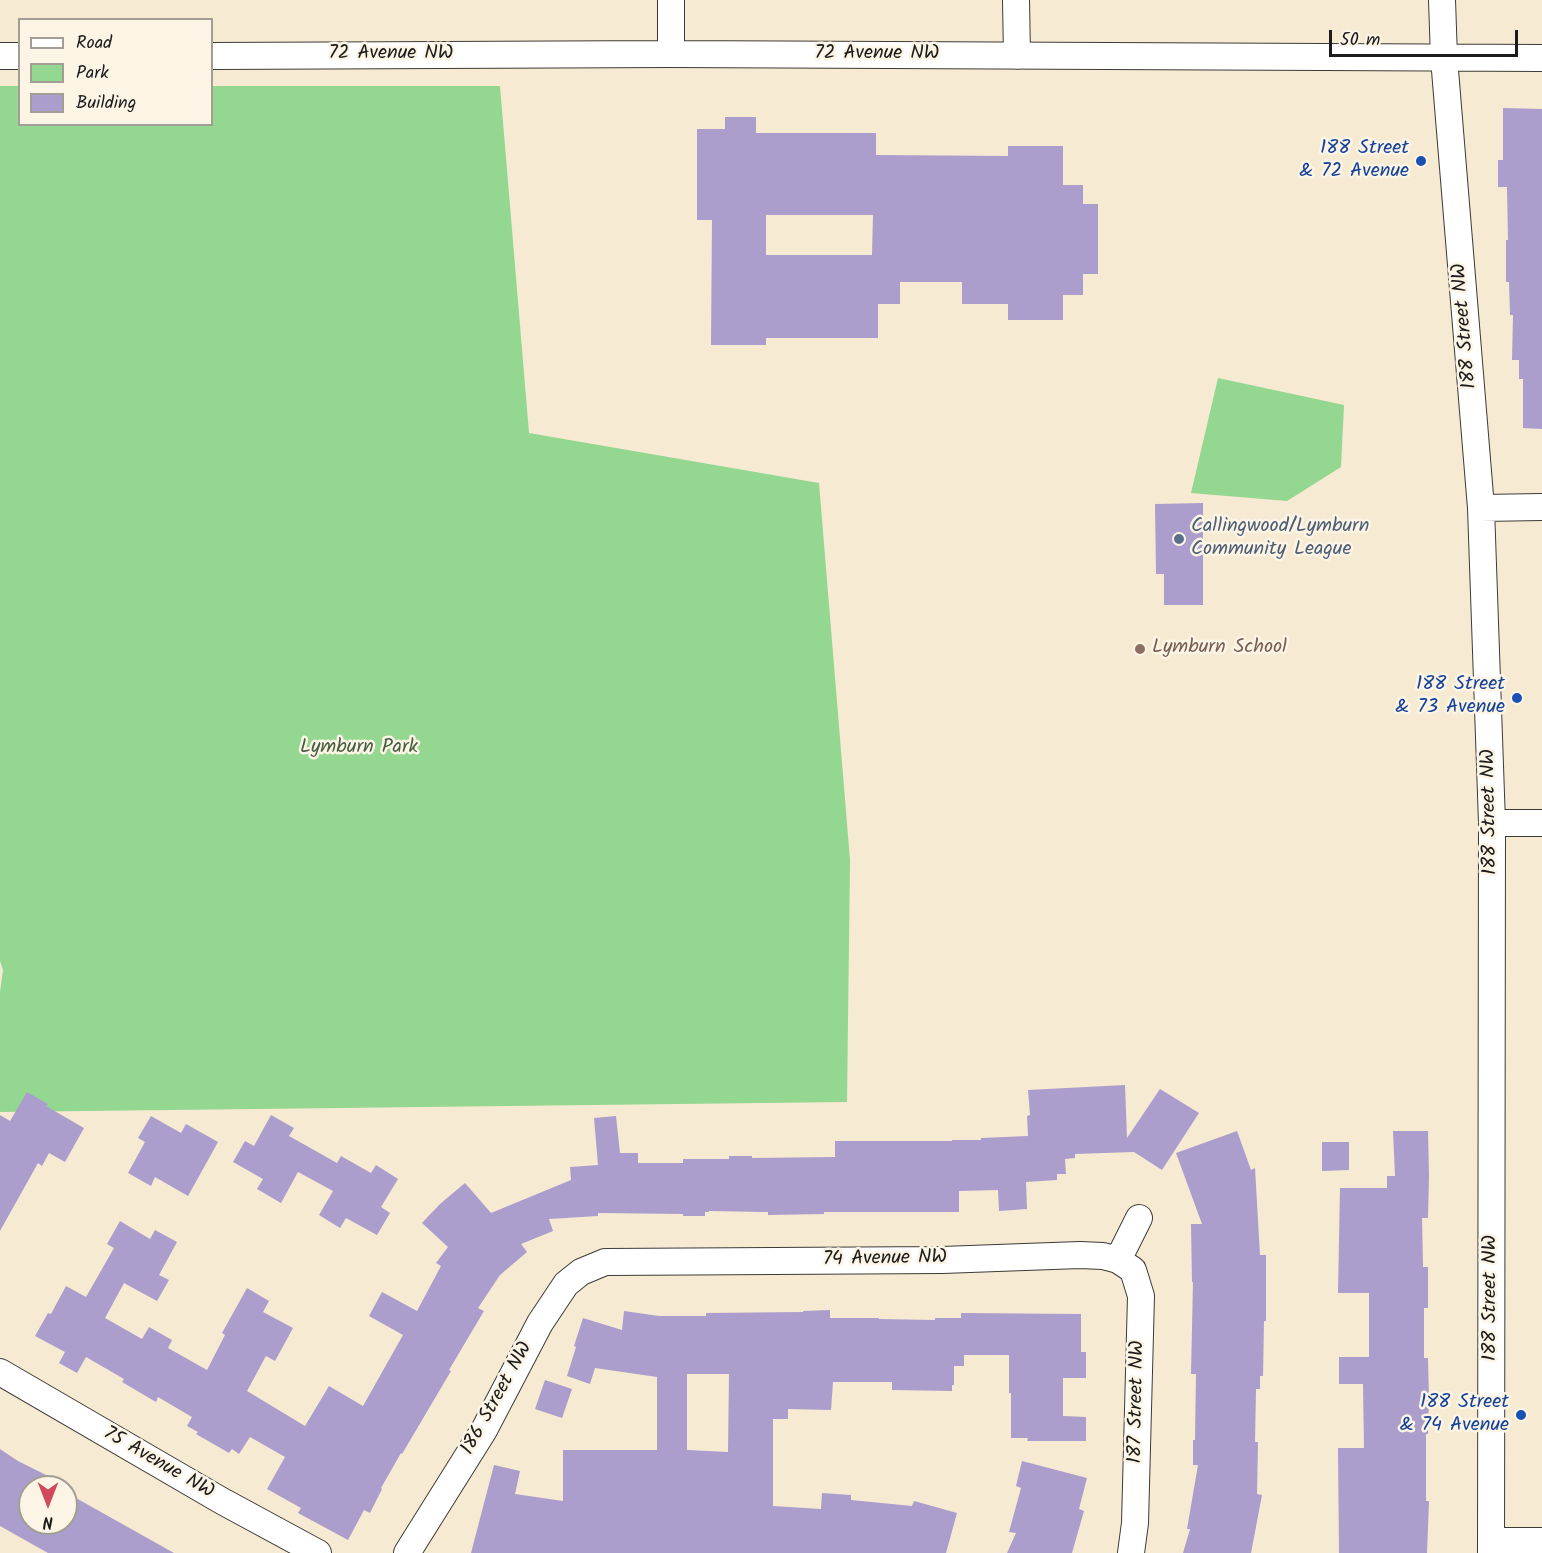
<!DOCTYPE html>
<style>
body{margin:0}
#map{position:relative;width:1542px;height:1553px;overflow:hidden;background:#f6ead2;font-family:Kalam,sans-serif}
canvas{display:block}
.legend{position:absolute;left:18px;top:18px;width:195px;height:108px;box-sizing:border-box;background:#fcf5e5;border:2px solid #a29e95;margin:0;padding:8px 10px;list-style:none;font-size:18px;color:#1c1c1c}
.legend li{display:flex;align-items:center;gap:12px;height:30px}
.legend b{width:30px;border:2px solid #a29e95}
.north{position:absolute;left:18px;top:1475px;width:60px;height:60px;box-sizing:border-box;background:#fcf5e5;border:2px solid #a29e95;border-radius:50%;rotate:180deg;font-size:16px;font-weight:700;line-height:24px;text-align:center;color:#1c1c1c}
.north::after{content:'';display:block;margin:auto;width:21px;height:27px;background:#d1495b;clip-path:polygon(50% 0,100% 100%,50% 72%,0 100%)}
.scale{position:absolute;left:1329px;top:30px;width:189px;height:27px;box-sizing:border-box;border:3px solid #1c1c1c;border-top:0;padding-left:8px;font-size:18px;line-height:21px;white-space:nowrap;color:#1c1c1c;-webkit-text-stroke:4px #fcf5e5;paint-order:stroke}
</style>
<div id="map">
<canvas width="1542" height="1553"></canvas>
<ul class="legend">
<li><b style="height:8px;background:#fff"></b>Road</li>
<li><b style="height:16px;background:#93d790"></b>Park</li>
<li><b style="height:16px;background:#ab9dcc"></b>Building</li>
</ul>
<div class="north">N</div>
<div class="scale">50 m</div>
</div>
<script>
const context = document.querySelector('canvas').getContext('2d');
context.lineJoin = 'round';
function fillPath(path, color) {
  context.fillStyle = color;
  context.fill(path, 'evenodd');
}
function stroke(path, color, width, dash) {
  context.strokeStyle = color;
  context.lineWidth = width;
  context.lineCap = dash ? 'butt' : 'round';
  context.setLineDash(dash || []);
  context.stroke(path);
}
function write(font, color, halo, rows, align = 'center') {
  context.font = font + ' Kalam,sans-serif';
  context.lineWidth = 5;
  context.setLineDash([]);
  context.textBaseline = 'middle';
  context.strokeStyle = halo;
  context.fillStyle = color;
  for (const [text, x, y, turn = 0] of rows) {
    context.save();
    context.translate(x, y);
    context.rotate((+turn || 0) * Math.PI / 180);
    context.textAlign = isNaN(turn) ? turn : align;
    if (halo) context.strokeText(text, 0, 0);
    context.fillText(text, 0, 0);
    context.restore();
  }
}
const green = new Path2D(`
 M0,86H19L20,124H212V86H500L529,433L819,483L850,860L847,1102L0,1112V992L3,970L0,961Z
 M1218,378L1344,405L1341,467L1287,501L1191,493Z`);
const building = new Path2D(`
 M1503,108L1542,109V429L1523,428V379H1519V360H1512L1513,315H1510L1509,282H1506V240H1508L1507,187H1498V160H1503Z
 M725,117H756V133H876V155L1008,156V146H1063V185H1083V204H1098V274H1083V295H1063V320H1008V304H962V282H900V304H878V338H766V345H711L712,220H697V129H725ZM766,215H873L872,255H766Z
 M1203,503V605H1164V574H1156L1155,504Z
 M1125,1085L1127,1138L1160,1089L1199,1113L1162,1170L1134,1152L1075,1154V1158L1065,1159L1066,1174H1057V1180L1026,1182L1027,1209L999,1211L998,1190L959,1191V1212H824V1214L768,1215V1212H764L709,1211V1212H705V1216H683V1214L598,1213V1216L549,1219L553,1231L521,1244L527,1252L500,1275L478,1308L484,1311L449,1370L451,1371L402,1454L401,1453L381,1488L382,1489L370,1513L364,1510L348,1540L298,1513L301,1508L267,1489L285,1457L250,1437L239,1454L232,1449L229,1453L196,1434L198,1432L187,1426L192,1417L158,1397L156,1402L122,1382L124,1379L86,1357L77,1373L59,1363L65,1352L35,1336L48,1313L51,1314L66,1286L86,1297L114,1248L107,1244L120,1221L150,1239L155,1230L177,1242L159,1275L169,1280L157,1301L124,1283L105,1318L142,1339L149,1327L172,1340L168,1348L207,1370L225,1335L222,1333L247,1288L269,1301L263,1312L293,1328L275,1361L266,1356L247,1391L305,1426L329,1386L363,1406L403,1335L369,1316L382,1292L417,1311L441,1266L436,1263L448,1247L422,1223L440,1204L465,1183L491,1213L571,1180L570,1167L598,1165L594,1118L616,1116L620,1153H638V1163H683V1159H729V1156H752V1158L835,1157V1141H952V1140H981V1138L1028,1136L1027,1116L1030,1115L1028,1090Z
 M27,1092L48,1104L46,1106L84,1128L65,1162L49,1153L42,1166L38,1163L0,1231V1115L10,1121Z
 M271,1115L294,1128L289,1136L337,1163L341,1156L371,1173L376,1165L398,1179L381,1207L390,1213L377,1235L346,1218L340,1228L319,1215L333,1191L298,1172L281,1203L257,1189L263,1179L233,1162L245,1141L254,1146Z
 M151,1116L181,1133L186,1124L218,1142L188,1196L155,1177L151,1186L128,1173L145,1142L138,1138Z
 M1237,1131L1251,1170L1255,1168L1260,1255H1266V1321H1264L1263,1376H1260V1389H1256L1255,1442H1258L1257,1494L1262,1495L1251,1553H1183L1190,1529H1187L1198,1465H1193V1440H1195L1196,1374H1191L1193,1282H1192L1191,1224H1202L1176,1153Z
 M1393,1131H1428L1429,1175L1428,1218H1422L1423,1267H1428V1308H1424V1358H1428L1429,1400L1428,1434H1426V1501H1429L1427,1553H1339L1338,1448H1364L1363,1384H1339V1357H1369V1293H1338L1340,1188H1387V1176H1395Z
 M1322,1142H1349V1170L1322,1171Z
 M830,1310V1318H879V1319L935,1320V1318H961V1313L1081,1314V1352H1086V1378H1063V1416L1086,1417V1441H1027L1028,1438H1011V1393H1009V1355H964V1366H954V1385H952V1391L892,1390V1382H833L831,1410L788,1409V1419H773V1506L821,1509L822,1493L851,1495V1500L912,1506L914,1501L957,1513L946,1553H471L494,1465L520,1471L515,1494L563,1501V1450H657V1377L595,1368L590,1384L567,1376L576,1347L574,1346L583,1318L622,1330L624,1311L659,1316H706V1313L803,1312V1311ZM687,1374H729L728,1452L687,1450Z
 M545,1380L572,1389L562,1418L535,1409Z
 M0,1449L18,1461L70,1487L67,1493L174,1553H48L0,1526ZM30,1487H66V1523H30Z
 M1022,1461L1087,1478L1079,1509L1084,1511L1072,1553H1007L1016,1533L1009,1532L1021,1488L1016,1486Z`);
const minor = new Path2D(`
 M1016,0L1017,56
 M1442,0L1444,58L1481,508L1492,823L1491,1553
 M671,54V0
 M0,56H20
 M212,56L671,54L1542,58
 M1481,508L1542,507
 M1492,823H1542
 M1118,1260L1133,1270L1141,1296L1135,1523L1131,1553
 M0,1372L222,1501L318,1553
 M1491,1541H1542
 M407,1553L484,1430L540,1323L566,1284L581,1272L605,1262L942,1260L1080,1255L1103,1256L1118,1260L1139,1218`);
const markers = [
 [1421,161,6,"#1a4fb4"],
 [1179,539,6,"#5c6f8a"],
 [1140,649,6,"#8d6e63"],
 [1517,698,6,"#1a4fb4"],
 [1521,1415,6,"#1a4fb4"]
];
const streetNames = [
 ["72 Avenue NW",391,55],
 ["72 Avenue NW",877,55],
 ["188 Street NW",1466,326,-95],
 ["188 Street NW",1491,812,-91],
 ["74 Avenue NW",885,1260,-1],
 ["188 Street NW",1492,1298,-90],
 ["186 Street NW",498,1399,-61],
 ["187 Street NW",1138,1402,-89],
 ["75 Avenue NW",158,1464,30]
];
const transitNames = [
 ["188 Street",1409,150],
 ["& 72 Avenue",1409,173],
 ["188 Street",1505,686],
 ["& 73 Avenue",1505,709],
 ["188 Street",1509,1404],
 ["& 74 Avenue",1509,1427]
];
const serviceNames = [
 ["Callingwood/Lymburn",1191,528],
 ["Community League",1191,551]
];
const educationNames = [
 ["Lymburn School",1152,649]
];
const parkNames = [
 ["Lymburn Park",359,749]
];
fillPath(green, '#93d790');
fillPath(building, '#ab9dcc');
stroke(minor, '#3d3b37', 28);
stroke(minor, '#fff', 26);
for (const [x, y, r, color] of markers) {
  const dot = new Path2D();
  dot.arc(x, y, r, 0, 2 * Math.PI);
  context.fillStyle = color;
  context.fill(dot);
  stroke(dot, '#fcf5e5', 2);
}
write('20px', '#1c1c1c', '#fcf5e5', streetNames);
write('20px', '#164399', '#fcf5e5', transitNames, 'right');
write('20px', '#4e5e75', '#fcf5e5', serviceNames, 'left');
write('20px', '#785e54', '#fcf5e5', educationNames, 'left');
write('20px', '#465d45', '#fcf5e5', parkNames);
</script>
